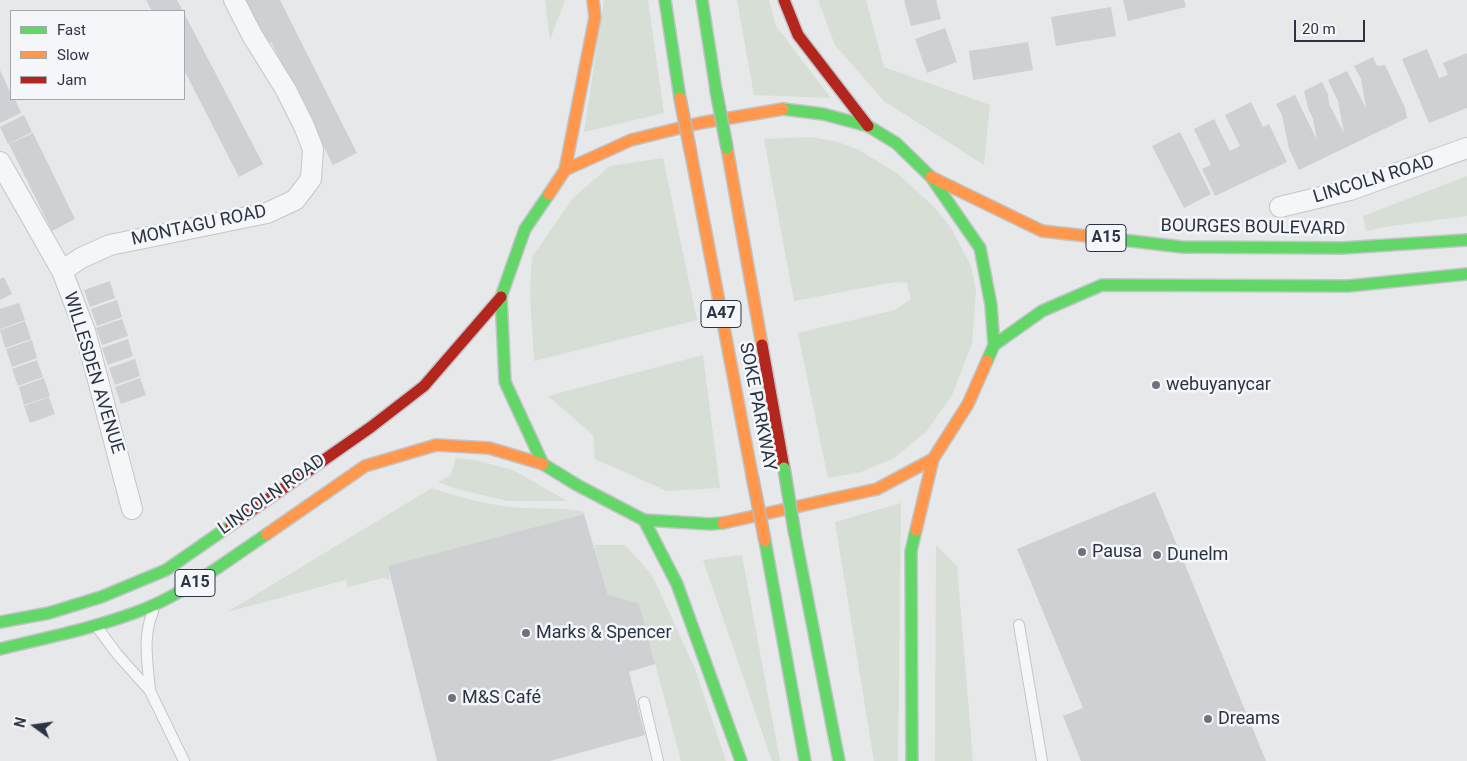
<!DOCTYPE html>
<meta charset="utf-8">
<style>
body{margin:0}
#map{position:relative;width:1467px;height:761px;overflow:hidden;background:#e6e8ea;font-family:Roboto,sans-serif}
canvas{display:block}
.legend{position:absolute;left:10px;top:10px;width:175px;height:90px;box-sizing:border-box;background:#f4f6f9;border:1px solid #a4a8b1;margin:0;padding:6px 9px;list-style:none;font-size:15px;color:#2b3445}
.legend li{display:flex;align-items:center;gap:10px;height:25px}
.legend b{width:25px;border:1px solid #a4a8b1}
.north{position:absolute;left:10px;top:701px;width:50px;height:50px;-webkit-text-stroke:4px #f4f6f9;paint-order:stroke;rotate:284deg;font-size:14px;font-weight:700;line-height:20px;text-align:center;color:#2b3445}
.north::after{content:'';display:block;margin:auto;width:18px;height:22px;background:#2b3445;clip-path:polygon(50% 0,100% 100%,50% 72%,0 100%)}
.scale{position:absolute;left:1294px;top:20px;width:71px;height:22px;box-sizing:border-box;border:2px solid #2b3445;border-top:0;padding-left:6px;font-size:15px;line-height:18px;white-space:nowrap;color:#2b3445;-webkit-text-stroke:4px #f4f6f9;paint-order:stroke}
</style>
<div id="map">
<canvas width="1467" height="761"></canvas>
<ul class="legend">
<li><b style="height:6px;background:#63d668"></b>Fast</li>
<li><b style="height:6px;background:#ff974d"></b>Slow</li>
<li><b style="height:6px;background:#b3261e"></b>Jam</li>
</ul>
<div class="north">N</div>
<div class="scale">20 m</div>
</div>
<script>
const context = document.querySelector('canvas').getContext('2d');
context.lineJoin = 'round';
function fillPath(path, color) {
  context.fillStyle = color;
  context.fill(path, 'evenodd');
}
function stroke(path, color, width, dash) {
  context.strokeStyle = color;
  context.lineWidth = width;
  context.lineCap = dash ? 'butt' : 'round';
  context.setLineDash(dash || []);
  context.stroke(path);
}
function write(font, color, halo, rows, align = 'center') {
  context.font = font + ' Roboto,sans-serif';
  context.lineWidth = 5;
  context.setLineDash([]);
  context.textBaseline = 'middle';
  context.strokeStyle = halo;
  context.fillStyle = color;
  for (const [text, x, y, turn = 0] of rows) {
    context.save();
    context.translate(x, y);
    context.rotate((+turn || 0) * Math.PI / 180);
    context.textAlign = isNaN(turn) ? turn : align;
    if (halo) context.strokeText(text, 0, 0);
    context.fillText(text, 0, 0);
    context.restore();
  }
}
const green = new Path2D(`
 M545,0H565L550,40Z
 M604,0H648L664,113L584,132Z
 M737,0H769L776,26L831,98L754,95Z
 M818,0H866L884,67L990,105L984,165L884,101L835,45Z
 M811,137L835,141L857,149L877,161L898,174L934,207L951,228L971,266L976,291L972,344L952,395L927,431L894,458L861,472L828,478L798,333L895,310L911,299L907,283L895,282L794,301L764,139Z
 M663,158L697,320L534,361L530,293L532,257L573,198L610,166Z
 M1467,176V216L1384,227L1366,231L1363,216Z
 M703,355L720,488L667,491L595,459L593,435L548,396Z
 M456,458L474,460L513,470L567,501H507L454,488L438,482L451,475Z
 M432,488C461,498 489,505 519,508C541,509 563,507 585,512L584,514L388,566L390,580L383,578L348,587L346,580L227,612Z
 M901,503L898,761H874L835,522Z
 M594,545H625L652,575L695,669L726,761H681L639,603L608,595Z
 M936,545L957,566L973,761H935Z
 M742,555L780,761H772L703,560Z`);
const building = new Path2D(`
 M146,0H177L183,11H152Z
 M245,0H280L357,153L333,165L271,42L267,44Z
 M904,0H936L941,19L911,26Z
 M1123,0H1184L1186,7L1128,21Z
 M1111,7L1116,36L1056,46L1051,17Z
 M184,13L263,164L239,177L184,70Z
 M945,28L957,62L927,73L915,39Z
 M1028,42L1033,70L973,80L969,51Z
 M1427,49L1439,78L1448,75L1443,63L1467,53V108L1429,123L1402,59Z
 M1373,57L1377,66L1385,65L1405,108L1407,118L1299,170L1289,149L1282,115L1276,104L1295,95L1317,140L1313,119L1308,108L1304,91L1322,82L1328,94L1329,104L1344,133L1338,101L1328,80L1347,71L1366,108L1361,79L1354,66Z
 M0,70L11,94V99H15L21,113L0,123Z
 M1251,102L1263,127L1269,124L1287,162L1215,196L1202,169L1211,165L1194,129L1214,119L1230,151L1240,146L1225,115Z
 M24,115L32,132L8,144L0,127Z
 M1180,132L1211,194L1184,208L1152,146Z
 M33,133L75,219L52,231L9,144Z
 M4,277L12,294L0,300V279Z
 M110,281L115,298L90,307L84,290Z
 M117,300L122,317L97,326L91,309Z
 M19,303L25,320L0,329V309Z
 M122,319L128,336L102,345L96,328Z
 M25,321L31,339L5,348L0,330Z
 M128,339L133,356L108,365L102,348Z
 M32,340L37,358L12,367L6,349Z
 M135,359L140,376L115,385L109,368Z
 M37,360L43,377L18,386L12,369Z
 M44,378L50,396L24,405L19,387Z
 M140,378L146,395L121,404L115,387Z
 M49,397L55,414L30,423L24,406Z
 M1155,492L1266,761H1081L1063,716L1083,708L1017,549Z
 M584,514L608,595L639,603L655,664L629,672L645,735L550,761H437L388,566Z`);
const lane = new Path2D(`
 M1019,625L1042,761
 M97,627L117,654L150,691C148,665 142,636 153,612
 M150,691L184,761
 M644,702L658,761`);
const street = new Path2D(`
 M0,162L62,271L85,331L132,509
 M1280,207L1350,190L1467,148
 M62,271L81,258L110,245L267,213L295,200L311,179L313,149L304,126L286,90L252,35L234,0`);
const fast = new Path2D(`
 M665,0L680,98
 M702,0L716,90
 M783,109L823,114L868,126L896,143L931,177L980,248L991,305L994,345L987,361
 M549,194L525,229L501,297L505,382L543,464L577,485L644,520L710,524L723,523
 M1114,239L1182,247L1342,248L1467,240
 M994,345L1042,311L1102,285L1348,286L1467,274
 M644,520L677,584L741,761
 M795,535L839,761
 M765,541L805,761
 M0,622L49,613L101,597L166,570L231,525
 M0,649C49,637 100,627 147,608C190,590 228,560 267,534
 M912,761L911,551L916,530`);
const slow = new Path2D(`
 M727,148L762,345
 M691,154L752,475
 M565,170L595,17L593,0
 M931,177L1042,231L1114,239
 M549,194L565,170L631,140L700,123L783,109
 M723,523L877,489L933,459L968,404L987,361
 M916,530L933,459
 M267,534L365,466L436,445L489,448L543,464`);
const jam = new Path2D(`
 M784,0L798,35L868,126
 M762,345L784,468
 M231,525L371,427L424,386L501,297`);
const fastBridge = new Path2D(`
 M716,90L727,148
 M784,468L795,535`);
const slowBridge = new Path2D(`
 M680,98L691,154
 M752,475L765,541`);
const markers = [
 [1156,385,5,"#6c737f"],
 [1082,552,5,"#6c737f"],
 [1157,555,5,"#6c737f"],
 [526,633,5,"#6c737f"],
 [452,698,5,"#6c737f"],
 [1208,719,5,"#6c737f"]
];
const shields = [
 [1106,238,40],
 [721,314,40],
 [195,583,40]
];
const shieldNames = [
 ["A15",1106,238],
 ["A47",721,314],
 ["A15",195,583]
];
const streetNames = [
 ["LINCOLN ROAD",1374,180,-17],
 ["MONTAGU ROAD",199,226,-12],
 ["BOURGES BOULEVARD",1253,228,1],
 ["WILLESDEN AVENUE",93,373,73],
 ["SOKE PARKWAY",757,407,79],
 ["LINCOLN ROAD",272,495,-35]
];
const poiNames = [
 ["webuyanycar",1166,385],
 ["Pausa",1092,552],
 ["Dunelm",1167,555],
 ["Marks & Spencer",536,633],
 ["M&S Café",462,698],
 ["Dreams",1218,719]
];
fillPath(green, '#d6ded6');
fillPath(building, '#ced0d3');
stroke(lane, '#c4c6c8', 12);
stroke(street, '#c4c6c8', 22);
stroke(fast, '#c2c5c8', 14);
stroke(slow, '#c2c5c8', 14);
stroke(jam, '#c2c5c8', 14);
stroke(lane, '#f5f6f7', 10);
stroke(street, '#f5f6f7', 20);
stroke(fast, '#63d668', 11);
stroke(slow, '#ff974d', 11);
stroke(jam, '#b3261e', 11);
stroke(fastBridge, '#b8bbbf', 14, []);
stroke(slowBridge, '#b8bbbf', 14, []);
stroke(fastBridge, '#63d668', 11);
stroke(slowBridge, '#ff974d', 11);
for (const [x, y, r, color] of markers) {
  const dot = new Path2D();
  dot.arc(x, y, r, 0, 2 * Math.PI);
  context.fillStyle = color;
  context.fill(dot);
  stroke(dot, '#f4f6f9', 2);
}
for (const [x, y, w] of shields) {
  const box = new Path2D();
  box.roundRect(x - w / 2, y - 13.5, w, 27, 4);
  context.fillStyle = '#f4f6f9';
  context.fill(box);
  stroke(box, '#2b3445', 1);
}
write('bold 16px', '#2b3445', null, shieldNames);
write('18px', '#2b3445', '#f4f6f9', streetNames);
write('18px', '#2b3445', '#f4f6f9', poiNames, 'left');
</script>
